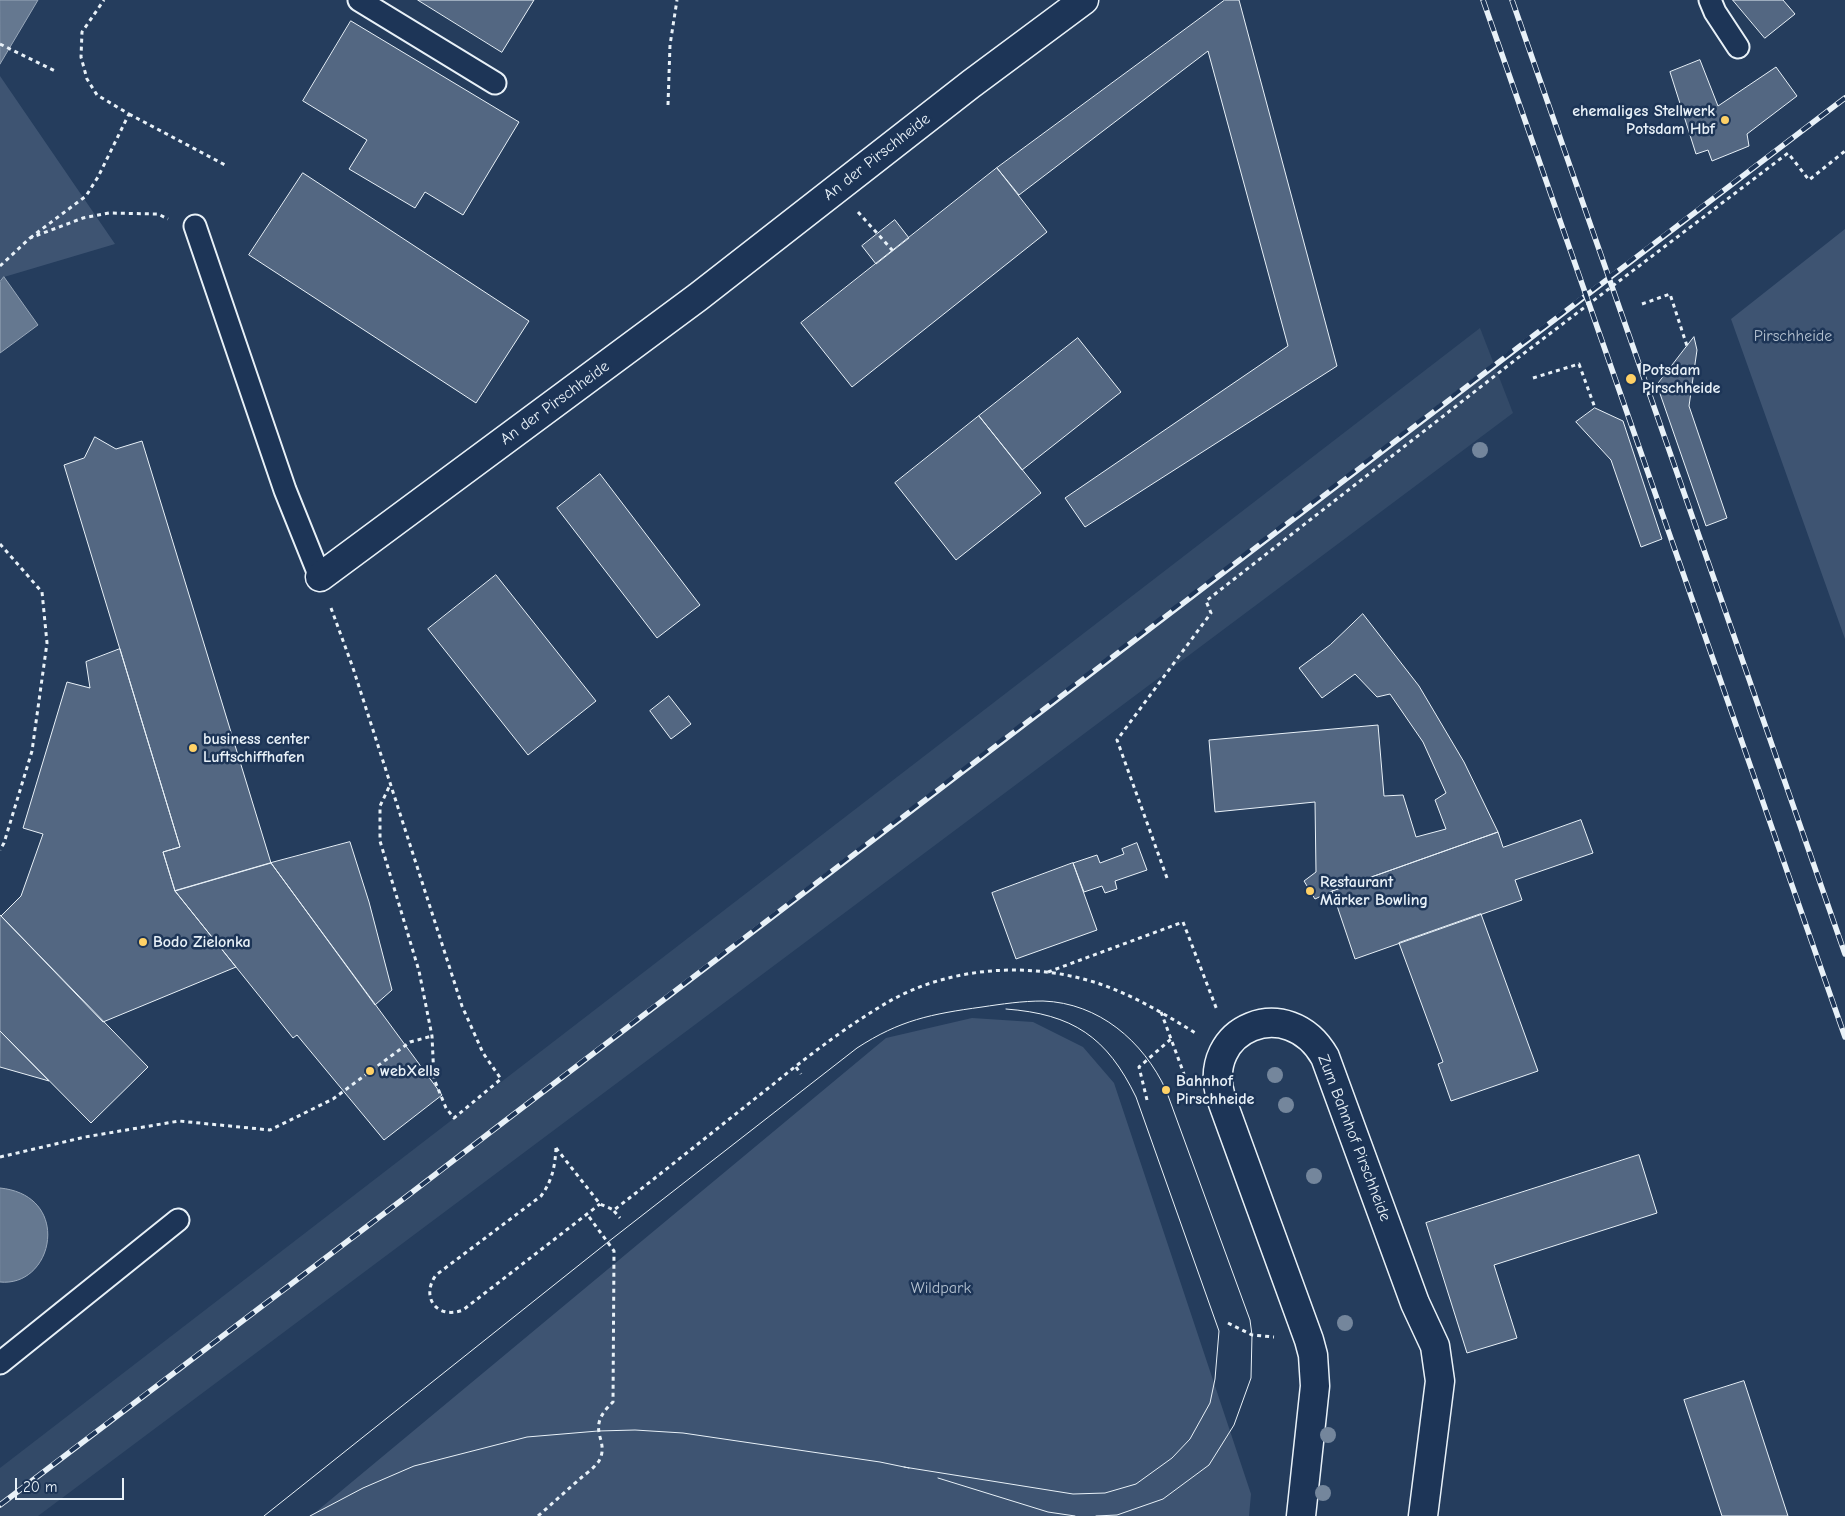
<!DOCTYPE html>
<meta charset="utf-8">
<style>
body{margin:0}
#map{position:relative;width:1845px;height:1516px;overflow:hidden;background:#253d5d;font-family:"Comic Neue",sans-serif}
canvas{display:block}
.scale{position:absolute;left:15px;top:1478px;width:109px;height:22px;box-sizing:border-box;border:2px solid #e8f1f8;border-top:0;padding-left:6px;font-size:15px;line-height:18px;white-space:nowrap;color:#e8f1f8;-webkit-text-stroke:4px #1d3557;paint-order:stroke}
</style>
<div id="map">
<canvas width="1845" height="1516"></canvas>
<div class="scale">20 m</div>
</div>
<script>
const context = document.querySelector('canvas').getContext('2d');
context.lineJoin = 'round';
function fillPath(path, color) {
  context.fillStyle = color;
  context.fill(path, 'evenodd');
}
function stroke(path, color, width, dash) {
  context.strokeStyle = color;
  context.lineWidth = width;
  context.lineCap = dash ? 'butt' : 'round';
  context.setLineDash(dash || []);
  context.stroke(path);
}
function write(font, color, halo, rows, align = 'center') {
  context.font = font + ' "Comic Neue",sans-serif';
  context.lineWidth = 5;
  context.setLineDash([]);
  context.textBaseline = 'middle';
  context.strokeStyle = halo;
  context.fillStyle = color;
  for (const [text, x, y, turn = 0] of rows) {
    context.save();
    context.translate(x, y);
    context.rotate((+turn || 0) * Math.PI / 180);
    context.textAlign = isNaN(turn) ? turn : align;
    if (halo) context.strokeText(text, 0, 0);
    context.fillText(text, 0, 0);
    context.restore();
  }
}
const built = new Path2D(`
 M1480,328L1513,413L38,1516H0V1468Z`);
const green = new Path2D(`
 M0,76L115,244L4,277L0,282Z
 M1845,229V639L1731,319Z
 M972,1018L1033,1022L1083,1047L1114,1083L1251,1494L1249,1516H311L886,1038Z`);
const water = new Path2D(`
 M0,0H38L0,64Z
 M4,277L38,325L0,353V282Z
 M0,1188C73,1195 54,1288 0,1282Z`);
const building = new Path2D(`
 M418,0H534L502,52Z
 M1225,0H1239L1337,366L1085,527L1065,498L1288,346L1208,51L1019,195L997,168Z
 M1733,0H1783L1795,14L1765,38Z
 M351,21L519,122L463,215L425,192L415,208L349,169L367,140L303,101Z
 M1700,60L1718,106L1776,67L1797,96L1747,134L1749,146L1712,161L1708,150L1696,154L1670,72Z
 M997,168L1047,232L852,387L801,323Z
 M303,173L529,321L476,403L249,255Z
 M895,220L909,238L876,264L862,246Z
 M1694,337L1697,350L1689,406L1727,518L1706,526L1657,385Z
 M1078,338L1121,392L1022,470L979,416Z
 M1595,408L1623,421L1662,539L1641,547L1611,460L1576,422Z
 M979,416L1041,493L956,560L895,483Z
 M95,437L116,449L142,441L271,863L175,891L163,852L180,847L64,465L84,458Z
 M600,474L700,605L657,638L557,508Z
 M496,575L596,701L528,755L428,629Z
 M1363,614L1419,686L1464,762L1498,832L1332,891L1315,899L1304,881L1316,872L1315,802L1215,812L1209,740L1378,725L1384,796L1403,795L1416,837L1446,829L1435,800L1446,793L1423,742L1390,694L1377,697L1355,674L1322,698L1299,668L1330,645Z
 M120,649L180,847L163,852L175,891L236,967L103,1022L1,916L21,896L43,834L23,828L67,682L90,688L86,662Z
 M669,696L691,724L671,739L650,711Z
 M1581,820L1593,853L1515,880L1522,900L1355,959L1332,891L1498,832L1503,847Z
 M350,842L369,902L392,990L375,1005L271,863Z
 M1137,843L1147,870L1115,881L1117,889L1105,893L1102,886L1084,892L1073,863L1097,855L1100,863L1124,854L1122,849Z
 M271,863L442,1095L384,1140L297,1035L293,1038L175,891Z
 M1073,863L1097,930L1016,959L992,893Z
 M1481,914L1538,1071L1451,1101L1438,1064L1443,1062L1399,943Z
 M0,915L148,1067L91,1123L0,1031Z
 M0,1031L49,1081L0,1067Z
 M1639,1155L1657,1213L1494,1265L1517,1338L1467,1353L1426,1223Z
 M1744,1381L1788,1516H1722L1684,1400Z`);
const path = new Path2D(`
 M0,44L55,71
 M668,105L670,45L677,0
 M129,114L225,165
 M858,212L893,251
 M30,238L86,196L98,177L129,114L97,95L87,79L81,57L82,32L104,0
 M0,266L30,238L83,218L109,213L158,214L168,219
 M1642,304L1670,294L1687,346
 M1533,378L1579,364L1595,408
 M0,544L42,592L47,643L32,751L4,843L0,850
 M331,608L353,668L462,1006L483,1053L501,1079L454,1118L446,1108L434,1079L432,1036L419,971L380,841V806L390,785
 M1167,878L1117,740L1211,613L1206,601L1519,357L1788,153L1809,180L1845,151
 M1048,972L1183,922L1217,1010
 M1161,1012L1184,1074
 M796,1067L801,1074
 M1176,1086L1186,1082
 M1147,1100L1139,1067L1171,1039
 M556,1148L600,1204L614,1210C667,1169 719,1127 771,1086C808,1056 847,1026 888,1002C951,966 1032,961 1100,984C1135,996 1166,1015 1197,1034
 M556,1148C555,1167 552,1181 541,1196L436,1275C420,1297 437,1320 463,1310L600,1204
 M0,1157L85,1137L179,1121L270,1130L333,1099L410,1042L432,1036
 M614,1211L620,1218
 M1228,1323L1252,1335L1274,1337
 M538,1516C553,1503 567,1490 582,1477C587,1473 595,1467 599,1461C611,1439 583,1430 613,1402L614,1251L587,1214`);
const service = new Path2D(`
 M359,0L495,83
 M1710,0L1715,12L1738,47
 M195,226L285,490L320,577
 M0,1363L178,1220`);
const minor = new Path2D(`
 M320,577L698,297L971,84L1084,0
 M1301,1516L1315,1386L1313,1355L1309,1340L1221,1098C1200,1028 1288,992 1325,1057L1415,1303L1435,1346L1440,1381L1423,1516`);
const tram = new Path2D(`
 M904,1467L1073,1494L1105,1493L1136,1484L1172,1458L1190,1439L1210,1403L1215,1379L1219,1331L1136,1097C1107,1037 1073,1014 1006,1009
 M938,1478L1048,1512L1075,1516
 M264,1516L608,1242L857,1048C900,1020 931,1014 982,1007C1002,1004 1022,1001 1043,1001C1099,1003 1143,1041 1166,1090L1250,1320L1252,1335L1251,1378L1234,1425L1209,1465L1163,1499L1117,1515L1096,1516
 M310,1516L363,1488L414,1466L527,1437L598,1431L635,1430L683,1433L880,1462L909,1468`);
const rail = new Path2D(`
 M1483,0L1845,1037
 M1512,0L1845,954
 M0,1505C167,1377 335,1252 501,1124C948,780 1396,438 1845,98`);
const trees = [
 [1480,450],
 [1275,1075],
 [1286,1105],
 [1314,1176],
 [1345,1323],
 [1328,1435],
 [1323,1493]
];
const markers = [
 [1725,120,5,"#ffd166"],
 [1631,379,6,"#ffd166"],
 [193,748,5,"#ffd166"],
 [1310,891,5,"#ffd166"],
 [143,942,5,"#ffd166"],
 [370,1071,5,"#ffd166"],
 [1166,1090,5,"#ffd166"]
];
const poiNames = [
 ["ehemaliges Stellwerk",1715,111,"right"],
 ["Potsdam Hbf",1715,129,"right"],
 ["Potsdam",1642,370],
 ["Pirschheide",1642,388],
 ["business center",203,739],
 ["Luftschiffhafen",203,757],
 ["Restaurant",1320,882],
 ["Märker Bowling",1320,900],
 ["Bodo Zielonka",153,942],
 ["webXells",380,1071],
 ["Bahnhof",1176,1081],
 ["Pirschheide",1176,1099]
];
const streetNames = [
 ["An der Pirschheide",877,157,-38],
 ["An der Pirschheide",555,403,-36],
 ["Zum Bahnhof Pirschheide",1354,1138,69]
];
const parkNames = [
 ["Pirschheide",1793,336],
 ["Wildpark",941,1288]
];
fillPath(built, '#334a68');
fillPath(green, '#3e5472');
fillPath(water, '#657890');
stroke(water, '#99a8ba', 1);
fillPath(building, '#536782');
stroke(building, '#e8f1f8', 1);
stroke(service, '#e8f1f8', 25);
stroke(minor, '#e8f1f8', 31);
stroke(path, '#e8f1f8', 3, [4, 4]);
stroke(service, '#1d3557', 21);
stroke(minor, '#1d3557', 28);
stroke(tram, '#e8f1f8', 1);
stroke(rail, '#e8f1f8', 5.5);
stroke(rail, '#1d3557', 4, [11]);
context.fillStyle = '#74869c';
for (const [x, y] of trees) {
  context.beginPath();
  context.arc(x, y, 8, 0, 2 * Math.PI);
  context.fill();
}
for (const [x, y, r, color] of markers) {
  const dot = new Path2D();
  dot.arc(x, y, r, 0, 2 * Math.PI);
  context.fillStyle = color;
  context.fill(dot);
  stroke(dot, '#1d3557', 2);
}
write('bold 16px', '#e8f1f8', '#1d3557', poiNames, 'left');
write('16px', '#e8f1f8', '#1d3557', streetNames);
write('16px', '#b5c2d0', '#1d3557', parkNames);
</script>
